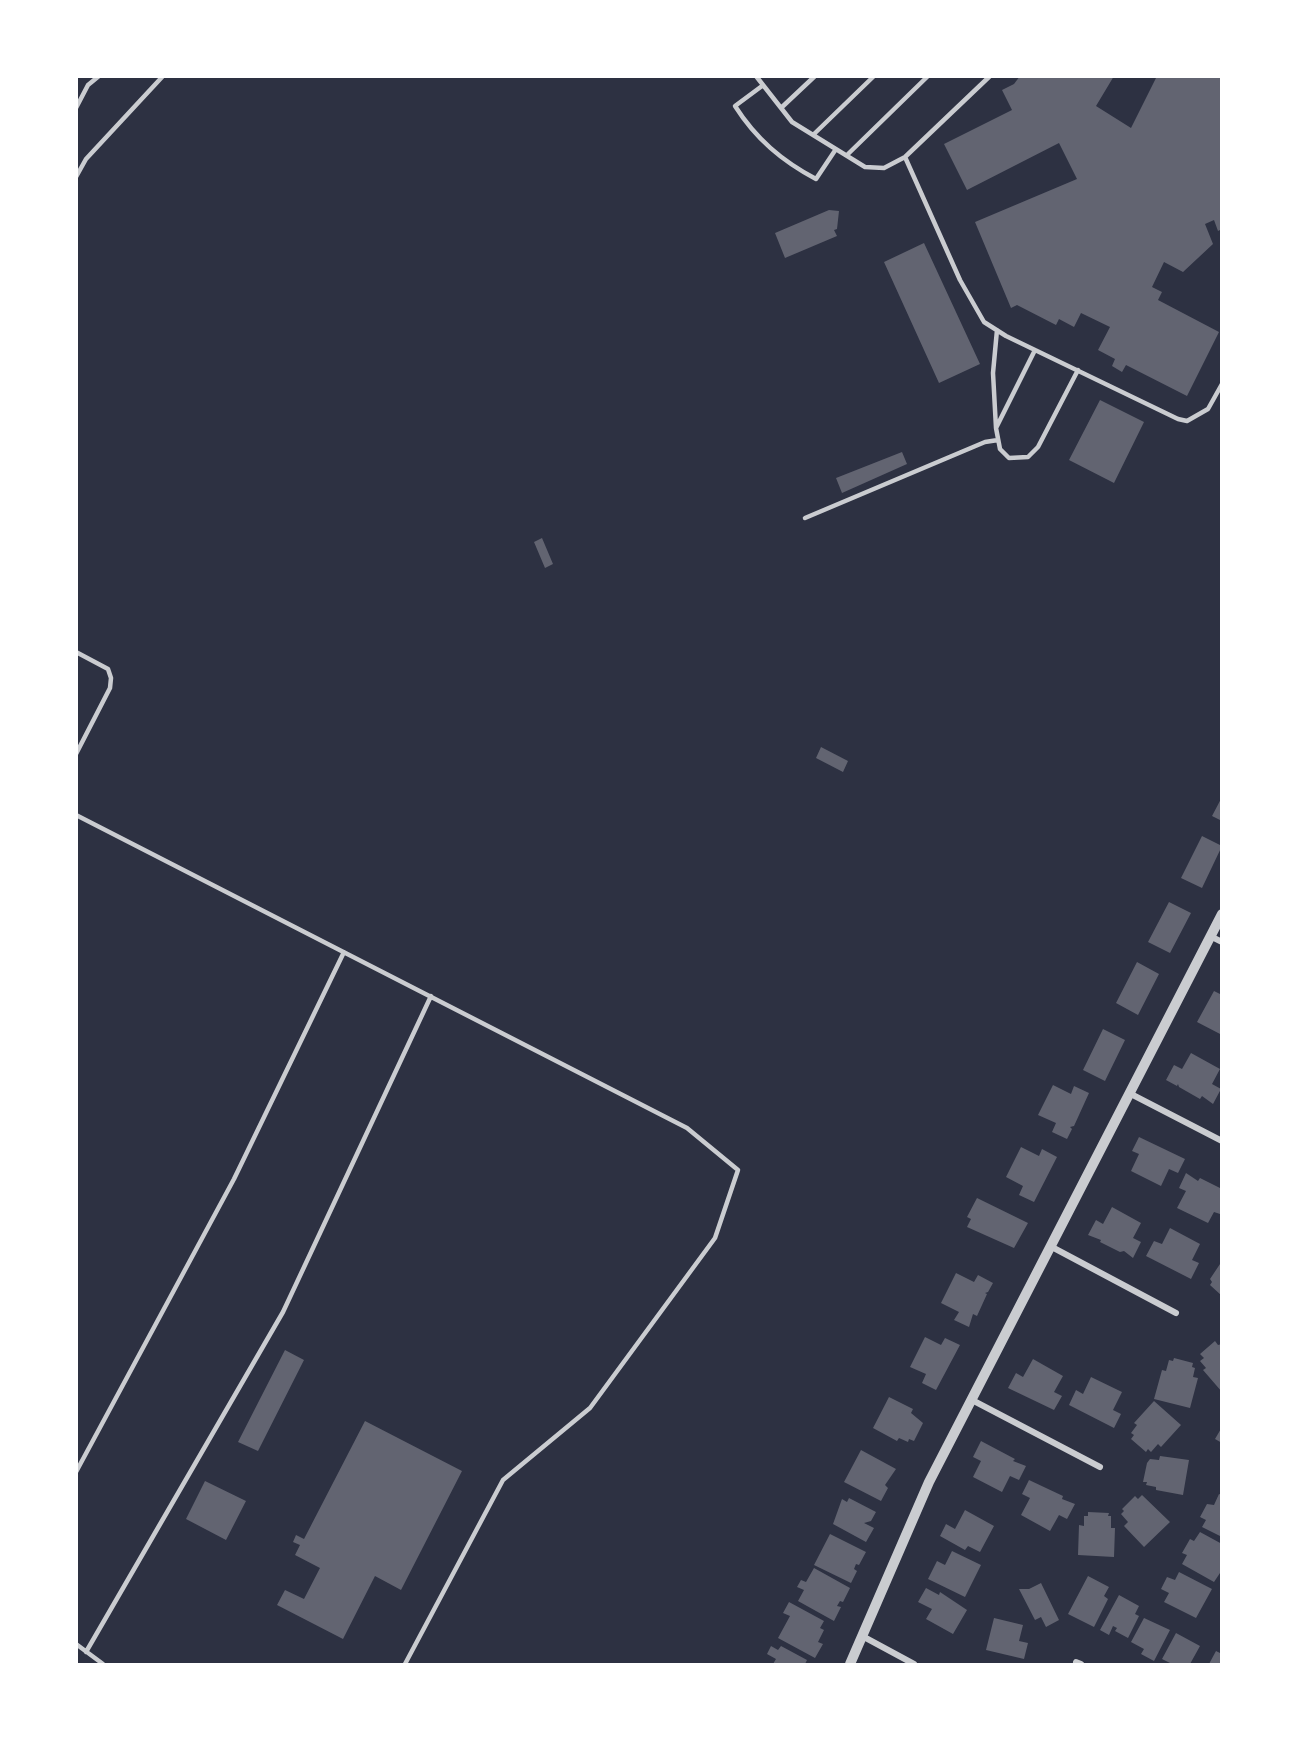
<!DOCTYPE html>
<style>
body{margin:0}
#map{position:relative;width:1298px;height:1741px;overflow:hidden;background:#2d3142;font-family:Helvetica,sans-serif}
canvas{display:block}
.frame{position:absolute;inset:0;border:78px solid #fff;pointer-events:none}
</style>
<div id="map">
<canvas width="1298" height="1741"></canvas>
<div class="frame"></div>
</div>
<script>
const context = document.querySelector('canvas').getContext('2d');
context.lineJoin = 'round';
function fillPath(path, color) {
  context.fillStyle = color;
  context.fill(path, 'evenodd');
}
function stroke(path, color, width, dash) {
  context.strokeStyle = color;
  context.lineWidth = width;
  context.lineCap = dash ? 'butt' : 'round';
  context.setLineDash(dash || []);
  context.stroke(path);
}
const building = new Path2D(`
 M1020,76H1114L1096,106L1131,128L1157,76H1222V229L1218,231L1214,220L1205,224L1213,244L1183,272L1164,262L1152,287L1162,292L1158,300L1219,332L1187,396L1126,365L1122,372L1112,366L1115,359L1098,350L1110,327L1081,313L1074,327L1059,319L1056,325L1017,305L1011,308L975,222L1077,179L1059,143L967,190L944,144L1012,110L1002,90L1014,84Z
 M829,210L839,211L837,229L834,230L837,236L785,258L775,233Z
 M924,243L980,364L939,383L884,262Z
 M1100,400L1144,422L1114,483L1069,460Z
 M902,452L907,464L842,493L836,478Z
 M542,538L553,564L545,568L534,542Z
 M821,747L848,761L843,772L816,758Z
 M1222,797V821L1212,816Z
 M1202,836L1222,846L1202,888L1181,878Z
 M1169,902L1191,913L1170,953L1148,942Z
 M1137,962L1159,974L1138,1015L1116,1003Z
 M1214,991L1222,995V1035L1197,1022Z
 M1103,1029L1125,1040L1105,1081L1083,1070Z
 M1191,1053L1220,1069L1212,1084L1221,1089L1213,1104L1202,1096L1200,1099L1179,1087L1178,1084L1177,1086L1166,1080L1174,1065L1182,1069Z
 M1053,1085L1071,1094L1074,1086L1089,1093L1074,1126L1070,1127L1072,1129L1067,1139L1052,1132L1056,1123L1038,1115Z
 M1139,1137L1185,1159L1178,1173L1169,1169L1161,1186L1131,1171L1139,1154L1132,1151Z
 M1021,1147L1039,1156L1042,1149L1057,1157L1034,1202L1019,1195L1023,1186L1006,1177Z
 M1186,1173L1198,1181L1200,1178L1220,1188L1222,1211L1220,1214L1214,1212L1208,1223L1177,1208L1186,1191L1179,1188Z
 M977,1198L1028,1223L1014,1248L967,1227L971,1219L967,1217Z
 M1112,1207L1141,1223L1133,1238L1141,1242L1133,1258L1124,1251L1120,1252L1100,1242L1101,1240L1088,1235L1096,1220L1103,1224Z
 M1170,1228L1200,1244L1192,1260L1199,1263L1191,1279L1146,1256L1154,1241L1162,1244Z
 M1222,1261V1296L1210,1285L1212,1282L1210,1279Z
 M956,1273L974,1282L978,1275L993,1283L988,1292L985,1293L987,1294L977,1316L973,1314L969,1327L954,1320L959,1312L941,1303Z
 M925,1337L941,1345L945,1338L960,1345L936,1390L922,1383L926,1374L910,1367Z
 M1215,1341L1218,1345L1222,1344V1392L1203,1370L1206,1368L1200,1361L1204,1358L1200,1354Z
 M285,1350L304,1360L258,1451L238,1442Z
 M1174,1358L1193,1363L1192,1367L1195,1368L1193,1377L1198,1378L1190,1408L1154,1399L1162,1370L1166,1371L1169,1360L1173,1361Z
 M1033,1359L1063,1376L1054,1392L1062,1396L1054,1410L1008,1388L1016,1373L1023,1377Z
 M1091,1377L1122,1392L1113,1410L1121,1414L1114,1428L1069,1405L1076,1390L1083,1394Z
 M889,1397L913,1409L911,1413L923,1423L914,1441L909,1439L908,1442L899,1438L897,1441L873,1428Z
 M1154,1401L1181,1425L1161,1447L1158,1444L1151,1452L1148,1449L1146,1452L1131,1439L1134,1435L1131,1433L1137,1425L1134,1423Z
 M365,1421L462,1471L401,1590L375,1576L343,1639L277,1605L285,1590L304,1599L320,1568L295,1555L300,1545L293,1542L296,1535L304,1539Z
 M1222,1427V1443L1215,1439Z
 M981,1441L1015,1459L1013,1461L1026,1466L1019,1480L1010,1476L1002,1492L973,1477L981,1461L973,1457Z
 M861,1450L896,1469L885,1485L888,1488L881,1501L844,1482Z
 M1160,1456L1189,1460L1183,1495L1156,1490V1487L1146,1485L1147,1482H1143L1147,1463L1150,1459L1159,1460Z
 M1029,1480L1063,1496L1062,1499L1075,1504L1067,1519L1059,1515L1050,1531L1021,1515L1030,1498L1022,1494Z
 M205,1481L246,1501L226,1540L186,1519Z
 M1219,1494L1222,1495V1537L1202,1527L1206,1520L1200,1517L1207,1504L1214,1505Z
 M1142,1495L1170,1522L1144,1547L1124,1526L1128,1522L1121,1514L1124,1511L1122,1509L1135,1496L1138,1499Z
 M849,1498L876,1512L871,1521L864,1523L874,1528L866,1542L833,1524L842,1499L847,1502Z
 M965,1510L994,1526L980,1552L968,1546L965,1550L940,1536L946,1524L955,1529Z
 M1088,1512L1109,1513L1108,1516H1111V1528H1115L1114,1557L1078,1555L1079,1525L1084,1526V1516H1088Z
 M1200,1532L1222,1544V1570L1214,1582L1182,1564L1187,1555L1182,1553L1190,1539L1194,1541Z
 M830,1534L866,1552L859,1565L856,1564L854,1569L857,1571L851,1583L814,1565Z
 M952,1551L981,1565L965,1597L928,1579L937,1561L945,1565Z
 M814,1568L850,1588L843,1602L840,1601L837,1606L841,1607L834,1621L798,1601L804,1590L797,1587L801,1580L806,1582Z
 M1179,1572L1212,1589L1196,1618L1164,1602L1169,1593L1161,1589L1167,1577L1175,1580Z
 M1088,1576L1109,1587L1104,1596L1108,1599L1094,1627L1068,1614Z
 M1041,1583L1059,1620L1046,1627L1041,1617L1035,1620L1019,1589H1029Z
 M926,1588L939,1595L940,1592L967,1610L953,1634L926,1619L932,1609L918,1602Z
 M1119,1595L1139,1606L1135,1614L1139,1616L1128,1638L1115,1631L1117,1628L1113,1626L1109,1635L1100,1630Z
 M789,1602L824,1621L820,1628L824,1630L818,1642L823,1644L815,1658L778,1638L790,1616L783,1613Z
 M994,1618L1023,1625L1019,1641L1028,1643L1024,1659L986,1650Z
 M1144,1618L1170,1630L1154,1661L1141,1654L1144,1649L1131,1642Z
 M1176,1633L1200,1646L1190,1664H1172L1162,1659Z
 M771,1646L778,1650L781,1646L807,1660L805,1664H773L776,1659L767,1654Z
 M1216,1651L1222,1654V1664H1209Z`);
const service = new Path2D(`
 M756,76L792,122L865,167L884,168L905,157L990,76
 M762,86L735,106C756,139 782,161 816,179L836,149
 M76,108L88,85L99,76
 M781,108L815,76
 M813,135L874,76
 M847,155L928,76
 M905,157L960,280L984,322L1006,336L1178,419L1187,421L1208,409L1222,384
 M76,177L86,159L163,76
 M997,330L993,373L996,428L1035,350
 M996,428L1000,449L1009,458L1028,457L1038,447L1078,370
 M805,518L985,442L998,440
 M76,652L108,669L111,678L110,688L76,754
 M76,815L687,1128L738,1170L715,1238L590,1408L503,1480L405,1664
 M76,1472L234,1179L344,952
 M76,1644L103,1664
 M86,1652L283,1312L431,996`);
const minor = new Path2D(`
 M1210,936L1222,942
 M1129,1093L1222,1141
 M1050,1246L1176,1313
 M972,1400L1100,1467
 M864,1637L914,1664
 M1076,1662L1081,1664`);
const tertiary = new Path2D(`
 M850,1664L929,1482L1222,914`);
fillPath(building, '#626471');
stroke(service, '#caccd0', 4.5);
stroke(minor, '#caccd0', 6);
stroke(tertiary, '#caccd0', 10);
</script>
